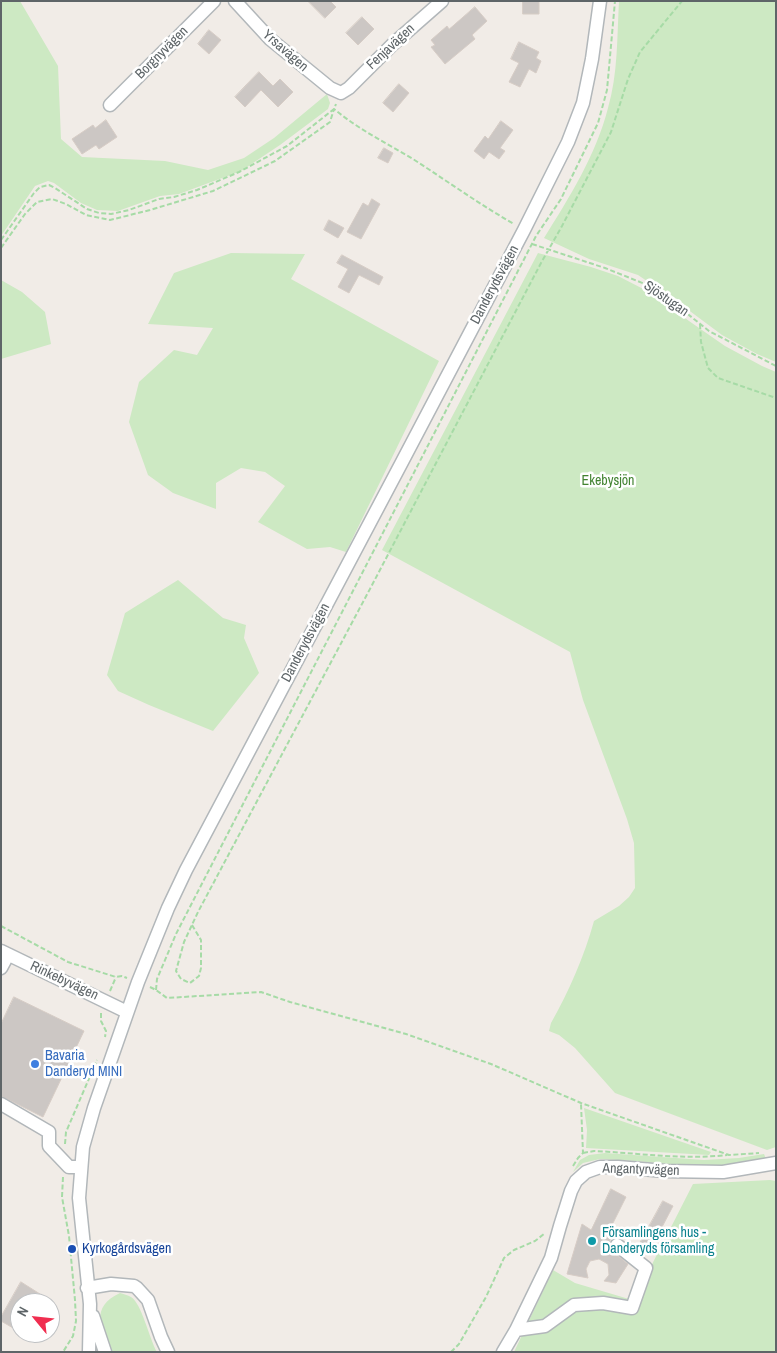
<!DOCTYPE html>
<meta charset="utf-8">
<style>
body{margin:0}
#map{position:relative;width:777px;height:1353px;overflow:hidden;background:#f1ece7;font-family:"Archivo Narrow",sans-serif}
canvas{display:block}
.frame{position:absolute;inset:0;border:2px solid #5e6568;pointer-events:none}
.north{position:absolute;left:10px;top:1293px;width:50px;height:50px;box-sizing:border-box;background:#fff;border:1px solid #bfc1c3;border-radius:50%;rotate:298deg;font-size:14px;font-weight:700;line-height:20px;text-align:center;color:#5e6568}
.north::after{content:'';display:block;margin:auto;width:18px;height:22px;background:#f02e50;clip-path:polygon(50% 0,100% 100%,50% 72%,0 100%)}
</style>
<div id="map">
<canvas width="777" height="1353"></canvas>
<div class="frame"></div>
<div class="north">N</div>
</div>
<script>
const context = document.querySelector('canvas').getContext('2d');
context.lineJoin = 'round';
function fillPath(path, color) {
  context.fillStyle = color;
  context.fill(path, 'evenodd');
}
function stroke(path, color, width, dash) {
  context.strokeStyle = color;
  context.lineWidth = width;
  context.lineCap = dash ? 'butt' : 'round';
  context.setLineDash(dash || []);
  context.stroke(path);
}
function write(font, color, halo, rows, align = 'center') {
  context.font = font + ' "Archivo Narrow",sans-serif';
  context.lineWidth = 5;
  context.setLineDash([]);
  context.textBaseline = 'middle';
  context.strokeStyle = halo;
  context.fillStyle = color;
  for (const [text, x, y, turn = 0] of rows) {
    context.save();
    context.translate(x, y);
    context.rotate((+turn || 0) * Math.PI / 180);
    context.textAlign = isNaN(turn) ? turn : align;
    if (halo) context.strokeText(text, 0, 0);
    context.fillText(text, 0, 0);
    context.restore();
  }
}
const green = new Path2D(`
 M1,1H20L58,66L61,139L82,157L165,161L208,170L244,158L274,138L327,94L330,103L328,109L280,145L241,171L179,194L160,196L118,211L97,210L81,203L54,183L48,181L35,186L1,236Z
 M619,1H776V362L757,354L722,335L675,300L638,275L589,259L544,238C569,198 596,155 608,108C618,74 617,37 619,1Z
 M231,253L305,254L291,279L439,361L346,552L330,547L307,549L258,522L285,486L265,472L241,468L216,483V509L173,493L148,475L129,422L139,382L174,350L197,355L213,328L148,324L174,273Z
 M538,253L591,267L618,276L655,295L689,321L725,346L762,366L776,372V1147L767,1150L615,1093L575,1048L559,1035L549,1031L551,1023C569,991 584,957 594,921L619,906L629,897L635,888L634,843L627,819L583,700L570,652L382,550Z
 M1,280L22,292L45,312L51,344L1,359Z
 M178,580L223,618L246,625L244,638L259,673L213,731L149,705L118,691L107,675L125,613Z
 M584,1108L711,1152L709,1155L586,1148L587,1130Z
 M605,1153L704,1160L739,1158L764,1154L766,1159L717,1166L681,1165L635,1161L600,1159L583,1163L573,1172L580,1160L589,1155Z
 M770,1180L776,1181V1352H514L553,1270L575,1283L639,1302L643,1282L693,1184Z
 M120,1293C123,1294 128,1295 131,1297C142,1304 149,1338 157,1352H112C100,1328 90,1307 120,1293Z`);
const building = new Path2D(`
 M308,1H330L336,7L325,18Z
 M523,1H539V14H523Z
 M475,7L487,21L472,35L475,39L445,64L431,47L435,45L431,40L447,26L449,29Z
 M362,17L374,29L358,45L346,33Z
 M209,30L221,40L209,54L198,44Z
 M519,42L539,52L536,58L541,61L536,73L529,69L520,87L509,82L519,63L511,59Z
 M259,72L273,86L280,79L293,92L278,107L261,90L245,107L235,97Z
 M399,84L409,93L393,112L383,103Z
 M106,120L117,137L99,149L96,145L82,154L72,139L93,125L95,128Z
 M501,121L513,130L500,148L505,151L499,159L489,152L484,159L474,151L485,136L488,139Z
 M384,148L393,153L388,163L378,158Z
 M372,199L380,204L361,239L347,232L363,203L368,206Z
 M329,220L344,228L338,238L324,230Z
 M342,255L383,277L379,285L359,275L349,293L338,287L348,269L337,263Z
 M14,997L84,1031L43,1117L1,1096V1024Z
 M611,1189L626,1197L612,1225L618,1228L613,1238L610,1240L609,1248L612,1251L628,1264L616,1283L604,1281L609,1275L608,1264L599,1259L590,1261L586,1269L588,1278L567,1274L582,1224L591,1230Z
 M663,1201L673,1206L650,1250L639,1245Z
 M21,1282L40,1294L35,1303H20V1332L1,1321V1317Z`);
const path = new Path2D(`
 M1,240L34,193L40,187L49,185L55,188L87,209L99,213L111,214L129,210L159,199L174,197L197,190L239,172L287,146L334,109L336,104
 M532,244L605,268L655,288L709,331L776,366
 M1,248L25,214L37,202L52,199L66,204L86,215L110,220L150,210L213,191L275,161L330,122L334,109C358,129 386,143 413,159C447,181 479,204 514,224
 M700,324L701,342L708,368L718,378L776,398
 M192,925L201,940V968L199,976L190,983L181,979L176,971L184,942L198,912L371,587L541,263L562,226L611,132L628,79L640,52L682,1
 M1,926L68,962L116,977L122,976L127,978
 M150,987L156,990L167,998L261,992L290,1002L406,1034L491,1064L581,1103L729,1155L759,1153
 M156,990L157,979L176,934L536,236L561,199L598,123L607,90L615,1
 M110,991L116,977
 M101,1013V1021L106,1031L105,1037
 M65,1144L66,1132L97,1060
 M583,1153L594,1151C638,1153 683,1160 727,1155
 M573,1166L578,1158L583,1153L581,1104
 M63,1177L62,1197L69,1236L75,1300L76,1321L73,1336L63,1352
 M451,1352L459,1344L486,1297L504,1258L514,1250L535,1241L544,1234`);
const minor = new Path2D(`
 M235,1L270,39L330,88L341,93L349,88L393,44L442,1
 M110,105L214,1
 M1,951L127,1012
 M1,968L8,955
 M1,1104L49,1132V1146L69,1167H81
 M87,1288L111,1284L134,1286L137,1288L148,1300L161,1337L168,1352
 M93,1316L105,1352
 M516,1330L545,1326L574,1305L603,1303L632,1308L646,1268L617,1245
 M89,1352L90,1304L79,1198L83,1147L94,1108L138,982L168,908L186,870L402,462L524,230L568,142L583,103L592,59L600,1
 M503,1352L516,1330L551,1258L560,1226L571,1191L576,1181L586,1172L600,1167H618L665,1171L723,1172L776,1163`);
const markers = [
 [35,1064,5,"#3f7fe0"],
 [592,1241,5,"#0f9aa8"],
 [72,1249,5,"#1a4fb4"]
];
const streetNames = [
 ["Fenjavägen",391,47,-43],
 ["Yrsavägen",285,51,41],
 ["Borgnyvägen",162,53,-45],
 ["Danderydsvägen",495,285,-62],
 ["Sjöstugan",666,299,35],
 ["Danderydsvägen",306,643,-62],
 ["Rinkebyvägen",64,981,25],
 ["Angantyrvägen",641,1170,2]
];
const parkNames = [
 ["Ekebysjön",608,481]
];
const shopNames = [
 ["Bavaria",45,1056],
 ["Danderyd MINI",45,1072]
];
const cultureNames = [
 ["Församlingens hus -",602,1233],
 ["Danderyds församling",602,1249]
];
const transitNames = [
 ["Kyrkogårdsvägen",82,1249]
];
fillPath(green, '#cde9c3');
fillPath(building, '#ccc7c4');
stroke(building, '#d6ccc5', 1);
stroke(minor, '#b2b7ba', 15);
stroke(path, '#a6dba6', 2, [5, 2.5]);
stroke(minor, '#fff', 12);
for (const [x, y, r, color] of markers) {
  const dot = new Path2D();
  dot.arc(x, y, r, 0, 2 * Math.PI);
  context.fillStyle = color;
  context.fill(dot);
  stroke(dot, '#fff', 2);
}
write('14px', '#5e6568', '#fff', streetNames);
write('14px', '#428331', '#fff', parkNames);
write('14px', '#366cbe', '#fff', shopNames, 'left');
write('14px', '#0d838f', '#fff', cultureNames, 'left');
write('14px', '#164399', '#fff', transitNames, 'left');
</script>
